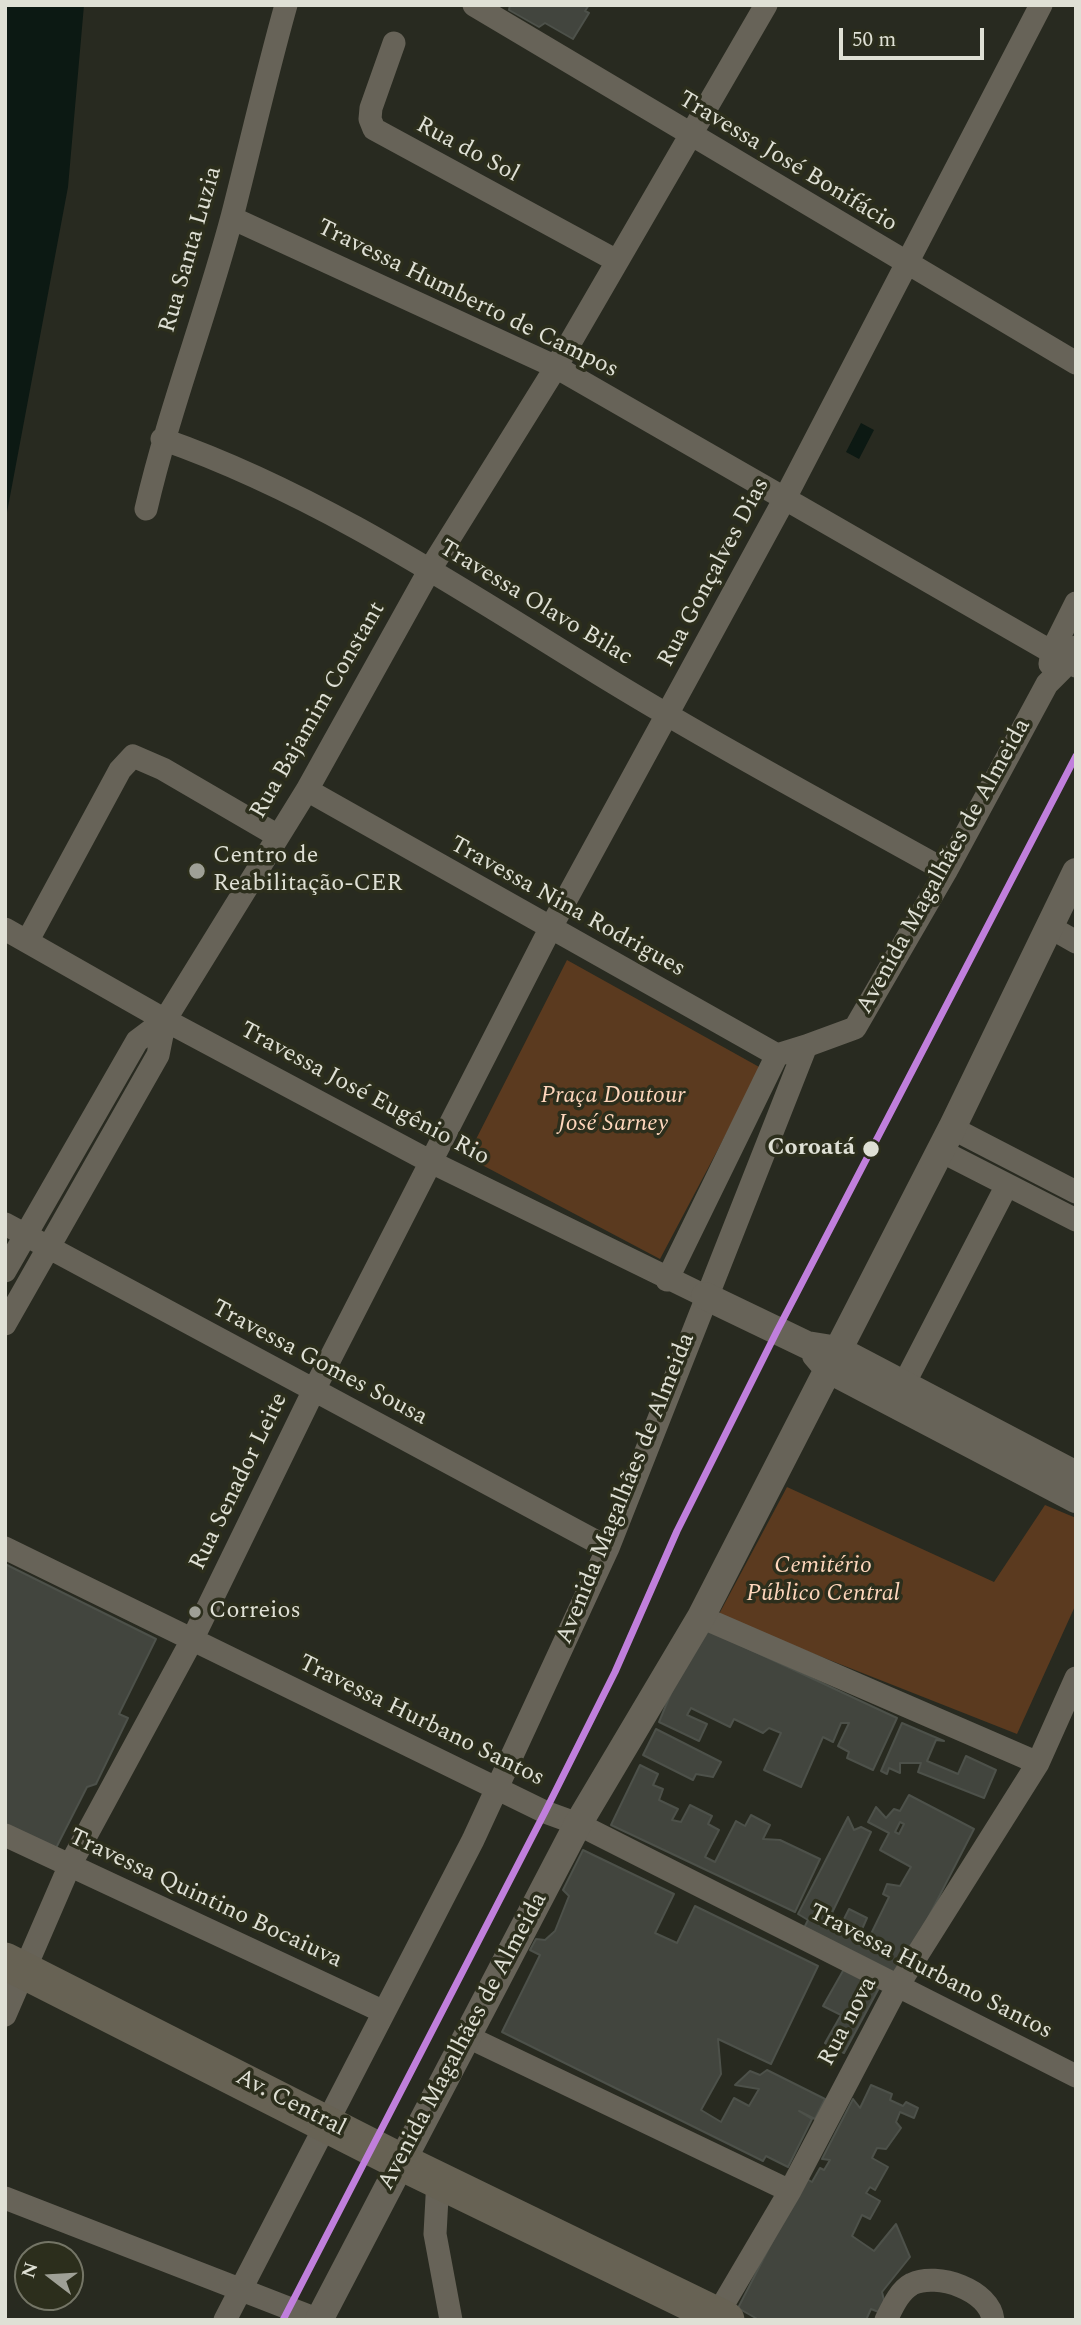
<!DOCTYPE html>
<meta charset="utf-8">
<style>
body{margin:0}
#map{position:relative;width:1081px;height:2325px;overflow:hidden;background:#282a20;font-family:Spectral,serif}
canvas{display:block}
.frame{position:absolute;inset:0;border:7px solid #dfe0d5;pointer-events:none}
.north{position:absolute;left:14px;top:2241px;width:70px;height:70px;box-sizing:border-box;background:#2c2e1c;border:2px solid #747566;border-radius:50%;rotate:287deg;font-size:19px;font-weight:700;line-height:28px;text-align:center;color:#dfe0d5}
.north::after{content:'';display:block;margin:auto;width:24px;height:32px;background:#9fa096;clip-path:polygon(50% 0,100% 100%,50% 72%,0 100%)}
.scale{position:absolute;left:839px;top:28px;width:145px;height:32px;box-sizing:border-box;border:4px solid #dfe0d5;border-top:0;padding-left:9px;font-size:21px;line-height:24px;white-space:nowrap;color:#dfe0d5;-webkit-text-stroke:5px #2c2e1c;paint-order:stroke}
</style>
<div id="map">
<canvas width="1081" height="2325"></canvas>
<div class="frame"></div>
<div class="north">N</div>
<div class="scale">50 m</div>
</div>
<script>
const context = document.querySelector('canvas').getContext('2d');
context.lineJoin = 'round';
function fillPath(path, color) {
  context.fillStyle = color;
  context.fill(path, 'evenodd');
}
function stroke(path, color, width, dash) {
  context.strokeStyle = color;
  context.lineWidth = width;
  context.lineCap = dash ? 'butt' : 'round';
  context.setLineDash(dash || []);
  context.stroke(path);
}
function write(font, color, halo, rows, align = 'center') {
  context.font = font + ' Spectral,serif';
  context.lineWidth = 7;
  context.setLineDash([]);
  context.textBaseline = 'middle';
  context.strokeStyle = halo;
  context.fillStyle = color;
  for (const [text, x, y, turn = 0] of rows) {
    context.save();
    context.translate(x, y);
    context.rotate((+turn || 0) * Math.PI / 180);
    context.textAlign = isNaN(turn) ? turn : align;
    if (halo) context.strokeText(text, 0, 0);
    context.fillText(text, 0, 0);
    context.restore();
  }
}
const green = new Path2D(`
 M567,960L761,1068L660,1259L467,1157Z
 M787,1487L994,1582L1045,1505L1076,1518V1604L1017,1734L718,1616Z`);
const water = new Path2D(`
 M5,5H84L68,187L5,523Z
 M861,423L874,430L859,459L846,452Z`);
const building = new Path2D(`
 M510,5H589L585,11L589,13L573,39L545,23L539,27L509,10Z
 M5,1564L156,1639L119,1714L128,1718L96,1784L87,1787L55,1850L5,1825Z
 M704,1628L897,1718L873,1770L847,1758L849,1752L838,1746L849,1723H841L833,1742L823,1737L801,1787L764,1770L781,1733L769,1728L763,1733L734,1719L730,1727L691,1708L687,1715L707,1724L699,1741L659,1722L688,1652Z
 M902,1723L944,1741L936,1740L927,1761L958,1774L966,1756L996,1770L984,1798L918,1772L921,1763H900V1773L889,1768L887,1774L881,1771Z
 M656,1729L721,1762L713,1777L696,1774L693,1780L643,1755Z
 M640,1765L658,1774L653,1785L663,1789L659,1800L678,1809L672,1820L681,1822L690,1805L712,1816L708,1824L719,1830L705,1857L715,1862L736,1821L745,1826L751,1815L770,1825L763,1839L780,1840L820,1859L795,1912L611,1825Z
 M909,1795L974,1829L895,1982L804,1928L808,1920L798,1914L848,1817L854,1830L861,1827L871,1832L831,1915L843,1921L849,1909L867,1918L859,1936L868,1940L889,1897L883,1894L887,1884L900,1886L911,1867L880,1850L889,1833L868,1822L876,1807L886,1818L894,1809L900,1811ZM900,1822L904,1824L899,1834L895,1832Z
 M583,1850L674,1894L655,1933L677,1943L695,1906L818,1966L771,2064L718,2039L721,2074L701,2110L721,2122L734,2098L749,2106L759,2089L735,2085L750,2071L760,2075L767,2070L825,2099L815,2119L799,2111L812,2119L788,2167L766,2156L763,2161L502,2032L540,1955L530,1950L536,1939L545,1940L555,1931L569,1896L563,1890Z
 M844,1969L879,1988L844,2053L825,2043L841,2015L823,2006Z
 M871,2085L892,2094L890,2100L903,2106L906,2102L918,2108L914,2118L900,2112L896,2122L901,2128L886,2149L877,2148L872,2158L888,2167L875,2190L870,2187L866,2193L880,2201L870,2219L862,2215L852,2236L874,2251L896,2224L910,2257L882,2292L885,2304L881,2313L871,2309L866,2320H759L738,2308L805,2178L812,2182L820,2168L824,2170L830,2160L822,2159L853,2099L860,2108Z`);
const minor = new Path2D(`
 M474,5L1076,363
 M394,43L371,108L370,119L374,129L617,261
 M232,218L556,367L1076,666
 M162,439C322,495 465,592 609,680C719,747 833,808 946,871
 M146,509C169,410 206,315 232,217C250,147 266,76 286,5
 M1050,664L1052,651L1076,603
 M307,790L777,1055L806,1046
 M1048,926L1076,942
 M5,929L165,1020L431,1162L705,1296
 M28,940L120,770L133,756L163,769L278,836
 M952,1128L1076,1192
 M941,1151L1076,1220
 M5,1224L608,1548
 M5,1271L137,1041L165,1020
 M667,1280L777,1055
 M5,1324L158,1055L165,1020L307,790L429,571L556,367L766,5
 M904,1384L1007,1185
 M5,1548L545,1812L578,1824L1076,2076
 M701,1617L1038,1763
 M5,1835L384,2012
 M5,2015L69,1867L192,1640L313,1392L550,929L784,500L1041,5
 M466,2036L790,2191
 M438,2179L435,2234L451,2320
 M5,2198L319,2320
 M225,2320L473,1840L608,1548L806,1046L855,1028L946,871L1047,684L1069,662L1076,647
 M714,2320L790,2191L897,1987L1038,1763L1076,1678
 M886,2320C892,2308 899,2291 912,2284C937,2272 990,2290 993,2320`);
const tertiary = new Path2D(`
 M705,1296L807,1345L838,1350L1076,1475
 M816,1355L828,1369L1076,1499
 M319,2320L578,1824L701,1617L952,1128L1076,872`);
const primary = new Path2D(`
 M5,1961L401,2162L726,2320`);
const rail1 = new Path2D(`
 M283,2320L545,1812L615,1672L677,1531L777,1331L1076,756`);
const markers = [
 [197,871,9,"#9fa096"],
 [871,1149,9,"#dfe0d5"],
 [195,1612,7,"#9fa096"]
];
const streetNames = [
 ["Rua do Sol",467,151,28],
 ["Travessa José Bonifácio",787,163,31],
 ["Rua Santa Luzia",192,250,-74],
 ["Travessa Humberto de Campos",467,300,26],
 ["Rua Gonçalves Dias",715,573,-62],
 ["Travessa Olavo Bilac",535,604,31],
 ["Rua Bajamim Constant",319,711,-60],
 ["Avenida Magalhães de Almeida",945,867,-61],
 ["Travessa Nina Rodrigues",567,908,29],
 ["Travessa José Eugênio Rio",364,1095,28],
 ["Travessa Gomes Sousa",319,1364,28],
 ["Rua Senador Leite",240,1482,-64],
 ["Avenida Magalhães de Almeida",627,1489,-68],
 ["Travessa Hurbano Santos",421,1722,26],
 ["Travessa Quintino Bocaiuva",205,1900,25],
 ["Travessa Hurbano Santos",930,1973,27],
 ["Rua nova",849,2022,-62],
 ["Avenida Magalhães de Almeida",464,2042,-62],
 ["Av. Central",290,2104,27]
];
const poiNames = [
 ["Centro de",213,857],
 ["Reabilitação-CER",213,885],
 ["Correios",209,1612]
];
const parkNames = [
 ["Praça Doutour",613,1097],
 ["José Sarney",613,1125],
 ["Cemitério",823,1567],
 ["Público Central",823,1595]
];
const stopNames = [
 ["Coroatá",855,1149]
];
fillPath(green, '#5b3a1f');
fillPath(water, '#0c1913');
fillPath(building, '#42453e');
stroke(building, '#4d514a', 2);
stroke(minor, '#676358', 23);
stroke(tertiary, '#676358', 28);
stroke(primary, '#676254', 37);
stroke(rail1, '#c07fdc', 7);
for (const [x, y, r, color] of markers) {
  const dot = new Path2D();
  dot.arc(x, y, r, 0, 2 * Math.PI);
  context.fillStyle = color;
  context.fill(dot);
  stroke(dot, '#2c2e1c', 2.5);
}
write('24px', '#dfe0d5', '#2c2e1c', streetNames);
write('24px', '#dfe0d5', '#2c2e1c', poiNames, 'left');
write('italic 24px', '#fed6bc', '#2c2e1c', parkNames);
write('bold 24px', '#dfe0d5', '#2c2e1c', stopNames, 'right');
</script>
